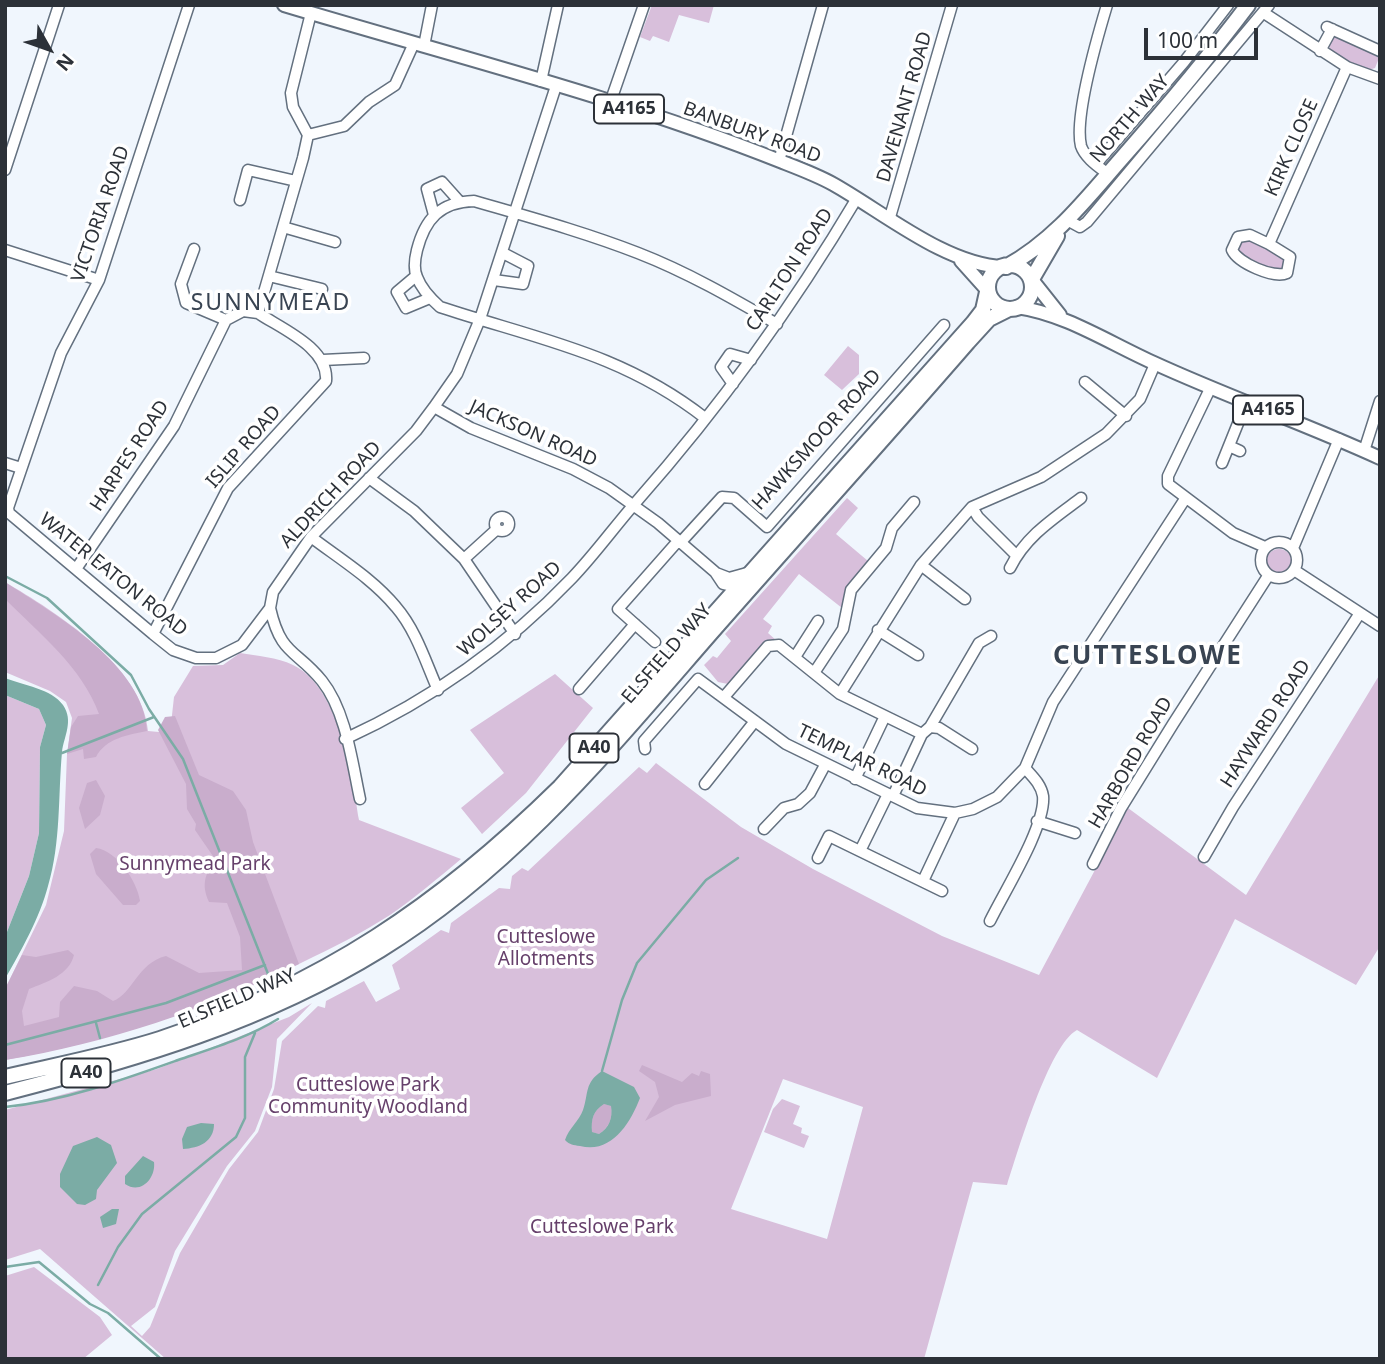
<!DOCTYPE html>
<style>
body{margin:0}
#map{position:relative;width:1385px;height:1364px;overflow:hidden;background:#f0f6fd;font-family:"Noto Sans",sans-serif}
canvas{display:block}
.frame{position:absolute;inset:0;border:7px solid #2c3138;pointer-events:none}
.north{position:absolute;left:14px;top:14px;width:70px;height:70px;-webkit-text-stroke:5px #fff;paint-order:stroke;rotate:130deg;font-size:19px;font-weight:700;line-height:28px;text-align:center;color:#2c3138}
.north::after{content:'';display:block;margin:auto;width:24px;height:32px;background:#2c3138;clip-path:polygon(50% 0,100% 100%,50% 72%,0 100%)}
.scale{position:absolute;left:1144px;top:28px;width:114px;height:32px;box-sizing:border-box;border:4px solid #2c3138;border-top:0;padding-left:9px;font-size:21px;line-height:24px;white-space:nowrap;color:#2c3138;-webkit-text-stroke:5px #fff;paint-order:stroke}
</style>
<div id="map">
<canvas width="1385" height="1364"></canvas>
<div class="frame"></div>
<div class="north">N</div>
<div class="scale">100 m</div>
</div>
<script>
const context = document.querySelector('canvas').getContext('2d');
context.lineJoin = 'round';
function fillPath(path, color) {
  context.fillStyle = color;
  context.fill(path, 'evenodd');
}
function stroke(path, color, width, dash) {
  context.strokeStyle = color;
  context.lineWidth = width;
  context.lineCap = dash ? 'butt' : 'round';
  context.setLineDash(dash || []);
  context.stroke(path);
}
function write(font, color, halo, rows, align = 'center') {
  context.font = font + ' "Noto Sans",sans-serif';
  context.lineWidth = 7;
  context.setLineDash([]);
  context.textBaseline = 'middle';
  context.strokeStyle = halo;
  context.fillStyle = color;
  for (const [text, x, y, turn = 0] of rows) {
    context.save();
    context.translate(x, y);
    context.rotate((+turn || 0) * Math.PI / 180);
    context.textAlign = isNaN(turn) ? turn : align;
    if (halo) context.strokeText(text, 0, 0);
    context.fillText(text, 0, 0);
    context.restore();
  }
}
const green = new Path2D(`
 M652,5H714L709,23L679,15L669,42L653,36L650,41L640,37Z
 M1339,35L1375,52L1379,58L1375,68L1369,70L1331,54L1328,42L1333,36Z
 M1242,238L1284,255L1287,266L1279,273L1240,256L1237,251Z
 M848,346L859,355V374L842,390L824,375Z
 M847,498L858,508L836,534L868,561L847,587L842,608L799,574L763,619L772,626L768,633L777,641L728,684L718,682L704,665L713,656L717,658L731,641L725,634Z
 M1266 562a13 13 0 1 1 26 0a13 13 0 1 1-26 0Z
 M5,582C56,612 143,667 148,731L170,733L174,697L193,666L223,665L240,653C257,656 277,657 293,665C339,687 352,774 359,820L461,859C438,878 415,898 390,915C362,933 332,948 301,963C206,1010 110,1041 5,1060V989L46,905L64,831L67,754L72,718L66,702L50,691L5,672Z
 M555,674L593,708L526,793L482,834L461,808L504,773L470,730Z
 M1380,674V946L1356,985L1235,919L1157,1078L1077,1030C1049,1045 1018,1151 1007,1185L973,1182L924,1359H166L40,1249L5,1260V1110L157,1069L289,1017L312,1003L277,1039L272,1087L255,1131L227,1166L175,1251L155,1307L131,1326L142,1336L150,1327L180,1253L229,1169L258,1132L274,1089L282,1041L318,1006L325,1008L326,1001L364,981L376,1002L400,989L392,965L441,930L449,933L451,923L499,888L510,889L512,876L522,868L528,871L639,767L647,773L656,763L741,827L813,869L942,936L1039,975L1128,808L1246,895ZM783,1079L863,1107L827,1239L731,1209Z
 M5,695L39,709L46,725L40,747L39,833L29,876L5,937Z
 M782,1099L800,1106L793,1124L802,1128L801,1133L809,1136L804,1148L764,1132L773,1109Z
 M34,1267L100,1317L112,1335L83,1359H5V1276Z`);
const forest = new Path2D(`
 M5,582C56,615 144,665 147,731C128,735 106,738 96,757L84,759L83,749L67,754L71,727L78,716L99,714C82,667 40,634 5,599Z
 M175,716L199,775L233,791L246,810L253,842L299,964C205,1010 109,1043 5,1060V989L22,955L36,957L68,950L74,955C69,975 47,982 29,989L22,1011L24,1026L59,1017L60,1002L74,986L97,991L113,1001C133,994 137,963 166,956L199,973L242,970L240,937L227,903L209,902C201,884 205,875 215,859L195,830L196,824L187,809L186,784L158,730L165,717Z
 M96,780L105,796L100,815L85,829L79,808L87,783Z
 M96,848C117,851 137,881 140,901L136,905H123L96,874L90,854Z
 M642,1065L682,1082L692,1073L699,1076L701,1071L710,1074L711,1096L675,1105L645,1121L659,1097L655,1082L639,1071Z
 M604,1104L611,1106C613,1118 609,1127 599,1134L592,1132C591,1119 593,1111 604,1104Z`);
const water = new Path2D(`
 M5,678C23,685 52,689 63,705C74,721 64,736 62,752C58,796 61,842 48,886C40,917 21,951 5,979V937L29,876L39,833L40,747L46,725L39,709L5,695Z
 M602,1071L634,1087L640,1098C630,1124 611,1154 580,1146C573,1145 570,1145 565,1140C569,1128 579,1121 583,1110C589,1093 584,1083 602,1071ZM604,1104L611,1106C613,1118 609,1128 599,1134L592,1132C591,1119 593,1111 604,1104Z
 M201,1123L214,1124C214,1142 199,1148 183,1149L182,1139L187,1127Z
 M97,1137L111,1145L117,1163L97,1190L96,1199L85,1205L77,1204L60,1187V1174L73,1146Z
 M143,1156L154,1162C156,1178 141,1195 125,1184V1176Z
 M112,1209H119L116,1224L103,1228L100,1217Z`);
const stream = new Path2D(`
 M5,576L47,598L131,675L149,709L183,759L270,979
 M62,753L154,717
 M96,1023L100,1038
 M5,1045L166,1003L265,965
 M602,1071L622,1000L637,963L706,880L738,858
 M5,1107C64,1101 122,1080 178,1060C213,1048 247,1038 278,1019
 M5,1267L39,1262L90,1304L108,1313L161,1359
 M98,1285L118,1247L142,1214L236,1137L245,1118V1057L255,1033`);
const minor = new Path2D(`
 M189,5L99,280L61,353L8,508L9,513L153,634L173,650L196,658H216L242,645L270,608L273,592L311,537L416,431L434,407L457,374L480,319L556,86
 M1107,5C1098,35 1074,117 1081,146C1085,158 1099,167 1108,174
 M1264,13L1347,67L1380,79
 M1327,27L1380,51
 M424,46L432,5
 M1320,51L1332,29
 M541,81L558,5
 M610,103L644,5
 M308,135L344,126L369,102L395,85L414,43
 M779,161L823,5
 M1096,164L1184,62L1228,5
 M5,170L59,5
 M240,200L248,170L296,181
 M434,215L427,189L442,182L459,201
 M890,217L952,5
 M1069,221L1080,227L1087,222L1269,5
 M283,227L335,242
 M1269,244L1250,235L1238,237L1232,250C1238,263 1274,279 1287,273L1290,257L1269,244L1347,67
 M194,249L181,284L186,303L226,320
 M5,250L99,280
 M269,276L322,289
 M416,276L397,292L406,308L430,298
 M494,280L523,284L528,266L503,253
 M226,320L243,311L258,313L303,158L308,135L293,107L291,93L311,13
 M323,360L364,358
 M1085,382L1126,416
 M733,384L721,367L730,354L751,360
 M1208,393L1168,476V484L1233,533L1265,547
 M434,407L471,428L573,469L609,488L658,523L715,572L723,584L740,588
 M705,418C622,353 537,339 440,307C431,299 421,288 417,277C413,268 415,258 417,250C425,219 440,202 474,201C529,217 584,232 638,253C687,272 732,298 777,324
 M1229,446L1240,451
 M1364,451L1380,401
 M5,463L21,468
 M1222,463L1247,401
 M369,478L414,511L464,559L515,634
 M972,507L978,517L1016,555
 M495 524a7 7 0 1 1 14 0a7 7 0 1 1-14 0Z
 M311,537C340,559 373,579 396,607C416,630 426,663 438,690
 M1261 560a18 18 0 1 1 36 0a18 18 0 1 1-36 0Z
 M680,543L722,497L734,498L767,527L944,325
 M1293,548L1339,439
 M464,559L497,529
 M921,565L965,599
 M1010,568C1026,536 1053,519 1081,498
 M76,569L174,426L226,320
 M1294,570L1380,626
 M716,573L729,578L747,573
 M270,608C281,656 296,649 322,681C346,711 352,762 360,799
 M878,630L918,655
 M153,634L228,488L326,381C329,348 282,329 258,313
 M655,642L618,609L678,541
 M795,657L818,621
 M814,673L843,629L851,590L886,548L892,528L914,502
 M579,689L635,624
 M840,694L921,565L972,507L1041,477L1106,434L1140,399L1155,364
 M724,697L768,646L779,645L840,694L922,734L893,796
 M930,727L939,728L972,749
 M922,734L930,727L979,643L991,636
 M345,739C432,699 506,647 572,578C595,554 615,526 637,501C720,407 793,306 857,198
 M645,749L644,741L698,679L786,744L917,808L955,813L973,809L997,797L1025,768L1053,702L1185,499
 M855,779L885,716
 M705,784L755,721
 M1037,821L1075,833
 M764,829L784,808L798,804L810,793L825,765
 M860,851L888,794
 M1204,857L1233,807L1360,613
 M818,858L829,836L942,891
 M1093,864L1121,808L1173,724L1268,576
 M923,881L955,813
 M990,921C1004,892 1046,826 1043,796C1041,784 1032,776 1025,768`);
const major = new Path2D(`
 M284,5C450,55 619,97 780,161C798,168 817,175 833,184C883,212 946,265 1003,267
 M961,261L987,290
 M1033,281L1060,315
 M1017,307C1066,314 1109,343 1154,363C1228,397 1306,424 1380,458`);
const highway = new Path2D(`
 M988 287a22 22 0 1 1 44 0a22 22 0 1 1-44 0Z
 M1006,267C1055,240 1086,199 1122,158C1166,108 1208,58 1248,5
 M1032,279L1057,236
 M5,1077C57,1065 110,1055 160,1039C322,985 440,905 560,787L973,323L983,310L987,292
 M5,1093C137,1059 263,1022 380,950C512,869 609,750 710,634C796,536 883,440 968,342L989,319L1009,309`);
const shields = [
 [629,109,70],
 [1268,410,70],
 [594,748,49],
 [86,1073,49]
];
const shieldNames = [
 ["A4165",629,109],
 ["A4165",1268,410],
 ["A40",594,748],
 ["A40",86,1073]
];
const streetNames = [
 ["DAVENANT ROAD",905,107,-74],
 ["NORTH WAY",1130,119,-49],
 ["BANBURY ROAD",752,133,20],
 ["KIRK CLOSE",1292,148,-66],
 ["VICTORIA ROAD",101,214,-71],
 ["CARLTON ROAD",790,270,-57],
 ["JACKSON ROAD",533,434,24],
 ["HAWKSMOOR ROAD",817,440,-48],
 ["ISLIP ROAD",244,447,-49],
 ["HARPES ROAD",130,456,-57],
 ["ALDRICH ROAD",331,495,-47],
 ["WATER EATON ROAD",113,575,39],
 ["WOLSEY ROAD",510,609,-42],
 ["ELSFIELD WAY",667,654,-49],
 ["HAYWARD ROAD",1266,724,-57],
 ["TEMPLAR ROAD",862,761,26],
 ["HARBORD ROAD",1131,763,-60],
 ["ELSFIELD WAY",237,999,-23]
];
const parkNames = [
 ["Sunnymead Park",195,865],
 ["Cutteslowe",546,938],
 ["Allotments",546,960],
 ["Cutteslowe Park",368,1086],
 ["Community Woodland",368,1108],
 ["Cutteslowe Park",602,1228]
];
const quarterNames = [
 ["SUNNYMEAD",271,303]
];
const districtNames = [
 ["CUTTESLOWE",1148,657]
];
fillPath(green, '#d8bfdb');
fillPath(forest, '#c9adcc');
fillPath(water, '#7baca5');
stroke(stream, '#7baca5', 2.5);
stroke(minor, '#63707f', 13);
stroke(major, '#63707f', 16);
stroke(highway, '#63707f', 18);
stroke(minor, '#fff', 10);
stroke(major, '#fff', 12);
stroke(highway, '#fff', 14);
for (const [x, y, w] of shields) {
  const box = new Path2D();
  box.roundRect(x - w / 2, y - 14.5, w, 29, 5);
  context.fillStyle = '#fff';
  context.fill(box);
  stroke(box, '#2c3138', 2);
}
write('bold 18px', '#2c3138', null, shieldNames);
write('19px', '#2c3138', '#fff', streetNames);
write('19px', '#66406b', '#fff', parkNames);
context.letterSpacing = '2px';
write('23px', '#394452', '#fff', quarterNames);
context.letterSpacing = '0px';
context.letterSpacing = '2px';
write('bold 26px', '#394452', '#fff', districtNames);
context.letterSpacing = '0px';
</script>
